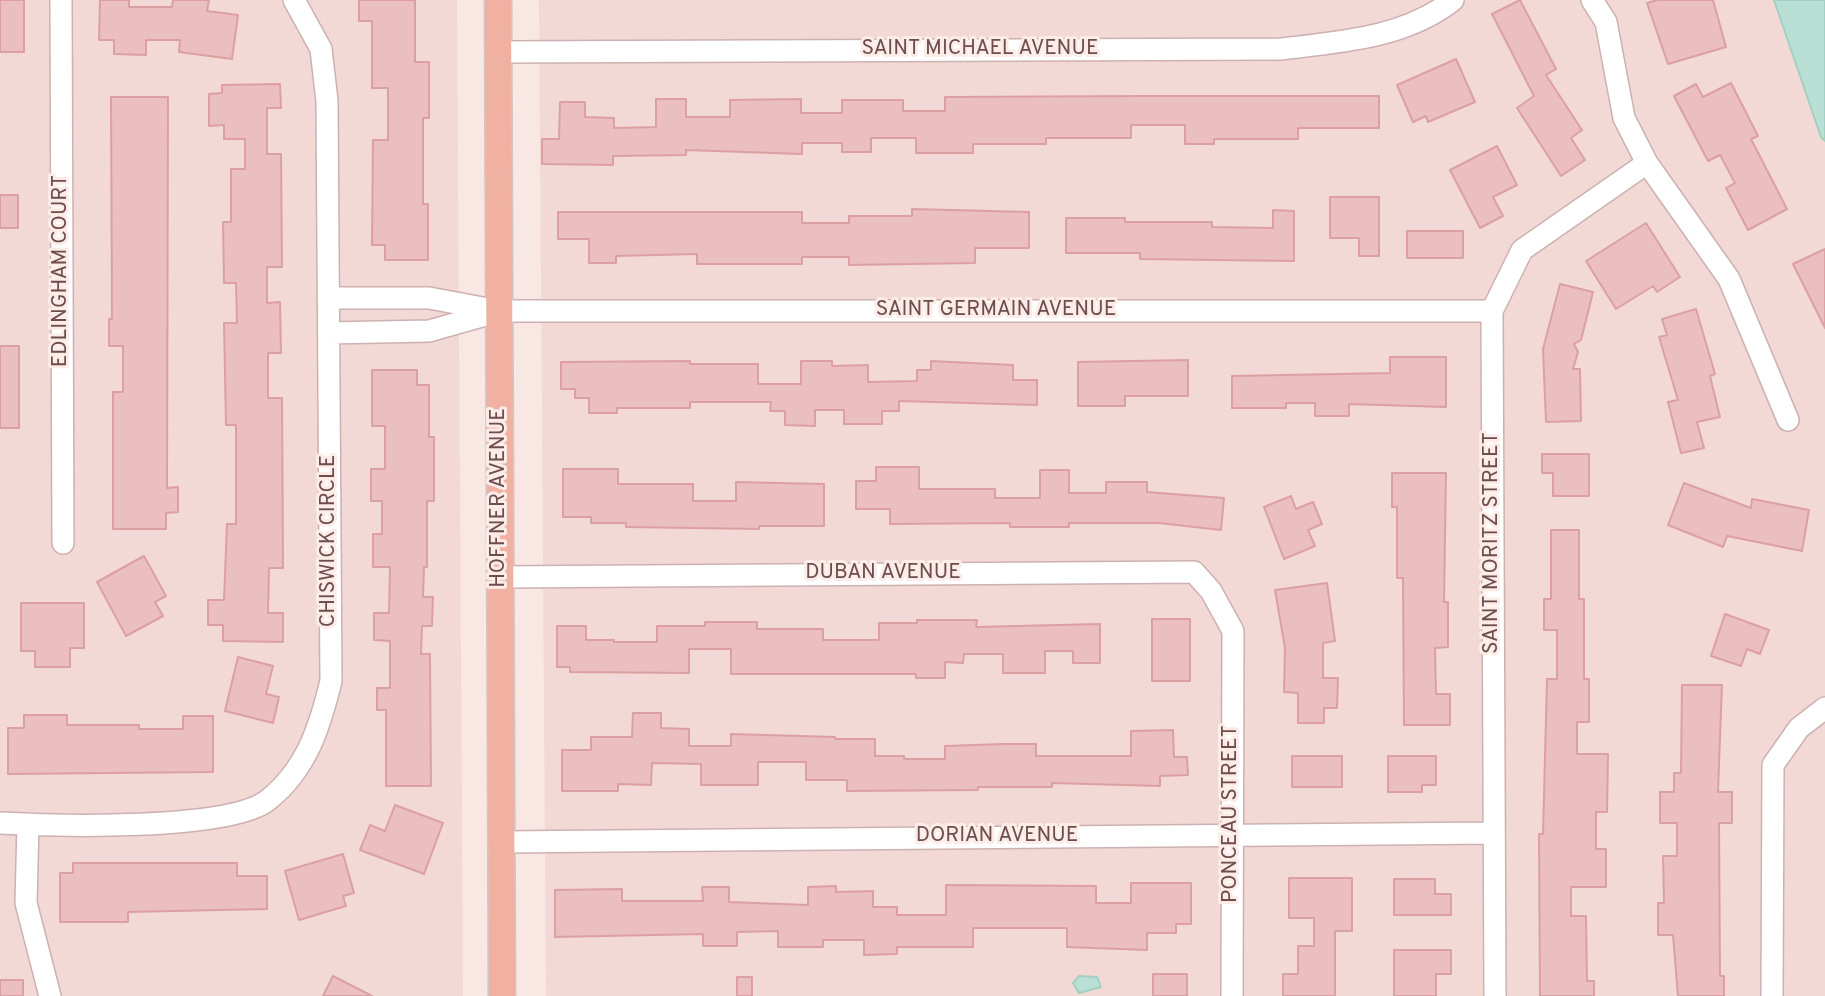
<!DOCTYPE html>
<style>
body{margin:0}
canvas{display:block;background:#f9e7e3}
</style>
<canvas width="1825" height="996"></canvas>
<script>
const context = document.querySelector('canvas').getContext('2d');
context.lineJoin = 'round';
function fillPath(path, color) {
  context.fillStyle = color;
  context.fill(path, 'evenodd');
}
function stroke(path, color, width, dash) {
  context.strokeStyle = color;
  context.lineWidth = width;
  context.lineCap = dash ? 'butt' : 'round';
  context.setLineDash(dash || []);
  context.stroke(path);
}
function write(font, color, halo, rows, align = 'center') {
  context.font = font + ' Overpass,sans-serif';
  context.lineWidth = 6;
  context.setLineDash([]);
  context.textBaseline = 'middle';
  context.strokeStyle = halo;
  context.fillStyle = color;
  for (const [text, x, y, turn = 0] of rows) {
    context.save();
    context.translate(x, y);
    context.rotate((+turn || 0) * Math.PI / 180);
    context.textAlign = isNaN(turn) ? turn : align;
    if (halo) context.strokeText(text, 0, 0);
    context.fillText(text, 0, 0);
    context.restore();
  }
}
const residential = new Path2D(`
 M0,0H457L463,996H0Z
 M539,0H1825V996H546Z`);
const water = new Path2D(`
 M1774,0H1825V141L1821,137Z
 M1079,976L1097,977L1101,987L1079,993L1073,983Z`);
const building = new Path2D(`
 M0,0H24V52H0Z
 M100,0H129V7H172L173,0H209L207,11L238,15L232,59L179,52L180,40H146V55L114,54V40H99Z
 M359,0H415V62H429V118H423V204H428V260H385V245H372L373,140H388V88H372V21H359Z
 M1520,0L1556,69L1546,75L1582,130L1571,138L1585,160L1561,176L1517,108L1534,96L1492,14Z
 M1657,0H1713L1726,47L1668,64L1647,3Z
 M1456,59L1475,102L1428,122L1426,116L1413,122L1397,85Z
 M1731,83L1758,136L1751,139L1787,209L1748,230L1726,188L1735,183L1720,155L1708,161L1674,96L1696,84L1703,97Z
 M280,84L281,108H267V154H281L282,267H267V303L280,302L281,353H268V398H282L283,568H269L268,613H283V642L223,641V625H208V600H224L227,524H236V425H226L224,323H237L236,283H224L223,222H231V169H245V139H224V125L209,126V94L222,93V85Z
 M1143,96H1379V128H1298V139H1214V144H1185V125H1131V138H1046V144H973V153H916V138H871V152H842V143H802V154L686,150V155L613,156V165L542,164V139H559L560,102H585V117L614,118V128L656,127V99H686V117H730V100L801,99V113H842V100H903V111H945V97Z
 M111,97H168L167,488L178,487V512L166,513V529H113V392H123V346H109V319H112Z
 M1497,146L1517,185L1493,197L1503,216L1480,228L1450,170Z
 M0,195H18V228H0Z
 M1330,197H1379V256H1359V238H1330Z
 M912,209L1029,212V248H975V263L849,265V257H802V264H697V254L616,256V263H589V239H558V212H802V223H849V216H912Z
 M1273,210L1294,211V261L1140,259V253H1066V218H1125V222H1212V227L1273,228Z
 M1646,223L1680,277L1657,292L1653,286L1616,309L1586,261Z
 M1407,231H1463V258H1407Z
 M1825,249V328L1793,264Z
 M1560,284L1593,292L1581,340L1574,344L1578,352L1573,369H1580L1581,421L1546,422L1543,349Z
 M1696,309L1715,374L1710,376L1720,417L1697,422L1704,448L1681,453L1668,402L1678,400L1659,337L1667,335L1662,319Z
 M0,346H19V428H0Z
 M1390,357H1446V407L1349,404V416H1315V403H1286V408H1232V376L1390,373Z
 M1188,360V396H1125V406H1078V362Z
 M690,361V364H758V384H801V361H832V366L868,365V382L917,381V370H931V361L1013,365V380H1037V405L899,401V411H882V424H844V410H815V426L785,425V411H770L771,402H690V408H617V413H589V398H575V389H561V362Z
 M372,370H417V385H429V437H434V501H427V567H424L423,597H433L432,626H422L421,654H430L431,786H386V710H377V688H390V641L374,640V613H389L390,567H373V534H382V501H371V469H385V426H372Z
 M1542,454H1589V496H1553V473H1542Z
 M876,467H919V489H995V498H1040V470H1069V493H1106V482H1147V492L1224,498L1221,530L1159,523H1069V527H1010V523L890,524V509H856V481H876Z
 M563,469H618V484H693V501H736V482L824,484V526H759V529L626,527V523H591V517H563Z
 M1392,473H1446L1444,602H1448V647L1435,648L1436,694H1450V725H1404L1403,578H1397V507H1392Z
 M1684,483L1751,508L1752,499L1809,510L1802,551L1727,536L1723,547L1668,525Z
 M1291,496L1296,509L1313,502L1322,524L1308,530L1315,546L1284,559L1264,507Z
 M1551,530H1579V599H1584V679H1589V722H1577V754H1608L1607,812H1596V849H1606V887H1571V916H1586L1587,981H1594V996H1540L1539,834H1543L1547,679H1557V630H1544V599H1551Z
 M144,556L166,596L155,602L163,616L126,636L97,582Z
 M1327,583L1335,641L1323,643V678H1338L1337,708H1324V723H1298V693L1284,692L1285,648L1275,590Z
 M21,603H84V648H70V667H35V651H21Z
 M1725,614L1769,630L1760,654L1747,649L1741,666L1711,656Z
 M1152,619H1190V681H1152Z
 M917,620H977L976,627L1100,624V663H1073V651H1045V673H1003V654H964L963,663L945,662V678H916V674H731V649H689V673L570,672V667H557V626H586V640H614V642H657V626H705V622H757V629H823V640H879V623H917Z
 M238,657L273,666L266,694L279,697L273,723L225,711Z
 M1682,685H1722L1718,792H1732V823H1719L1720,976H1724V996H1678L1673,935H1658V903H1664L1663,856H1677V823H1660V792H1674V773H1681Z
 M633,713H661V728L689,729V746H731V734L835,737V739H875V756H904V759H945V746L1003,744H1036V756H1131V731L1173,730L1174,757H1187L1188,775L1160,776V786L1052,783V787H978V790L847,791V780H806V762H758V785H701V764L652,763L651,785L618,784V791H562V750H591V737H632Z
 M24,715H67V725H139V729H183V716H213V772L8,774V728H24Z
 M1292,756H1342V787H1292Z
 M1388,756H1436V785H1422V792H1388Z
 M395,805L443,823L424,874L360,850L370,825L385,831Z
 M343,854L354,893L343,896L346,906L299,920L285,871Z
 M73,863H237V876H267V909L128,912V922H60V873H73Z
 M1289,878H1352V931H1335V996H1283V974H1298V946H1314V918H1289Z
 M1394,879H1435V894H1451V915H1394Z
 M1131,883H1191V924H1176V933H1147V950L1067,947V928H973V947H897V954L864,955V940H823V947H778V931L737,932V946H703V934L555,937V890L622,889V901H703L702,887H729V902L808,905V887L836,886V892L873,891V907H897V915H946V885L1096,886V903H1131Z
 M1394,950H1451V974H1436V996H1394Z
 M1153,974H1187V996H1153Z
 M333,976L372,996H323Z
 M737,977H752V996H737Z
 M0,980H23V996H0Z`);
const minor = new Path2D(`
 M61,0L63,543
 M1592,0L1606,22L1624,118L1647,163L1729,279L1788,420
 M498,52L1281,49C1340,42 1405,38 1453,0
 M330,298H429L499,311H1492
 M329,333L429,331L493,313
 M501,577L1194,572L1211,591L1233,631L1232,996
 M0,823C53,826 229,831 268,800C307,769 320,726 331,681L327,101L321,49L294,0
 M28,824L26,903L50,996
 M502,842L1493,833
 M1495,996L1492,311L1522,250L1647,163
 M1772,996L1773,765L1799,728L1825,708`);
const major = new Path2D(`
 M498,0L502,996`);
const streetNames = [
 ["SAINT MICHAEL AVENUE",980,50],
 ["EDLINGHAM COURT",62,271,-90],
 ["SAINT GERMAIN AVENUE",996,311],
 ["HOFFNER AVENUE",500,498,-90],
 ["CHISWICK CIRCLE",330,541,-90],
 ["SAINT MORITZ STREET",1493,543,-90],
 ["DUBAN AVENUE",883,574],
 ["PONCEAU STREET",1232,814,-90],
 ["DORIAN AVENUE",997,837]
];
fillPath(residential, '#f2d9d5');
fillPath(water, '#bae0d5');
stroke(water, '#a2d0c3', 2);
fillPath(building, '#ebbebf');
stroke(building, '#dca0a3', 2);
stroke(minor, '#cdb1b1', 24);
stroke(major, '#d1c6c7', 29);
stroke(minor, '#fff', 21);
stroke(major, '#f0b1a2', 26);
write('21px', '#6e4c4f', '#fcece8', streetNames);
</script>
